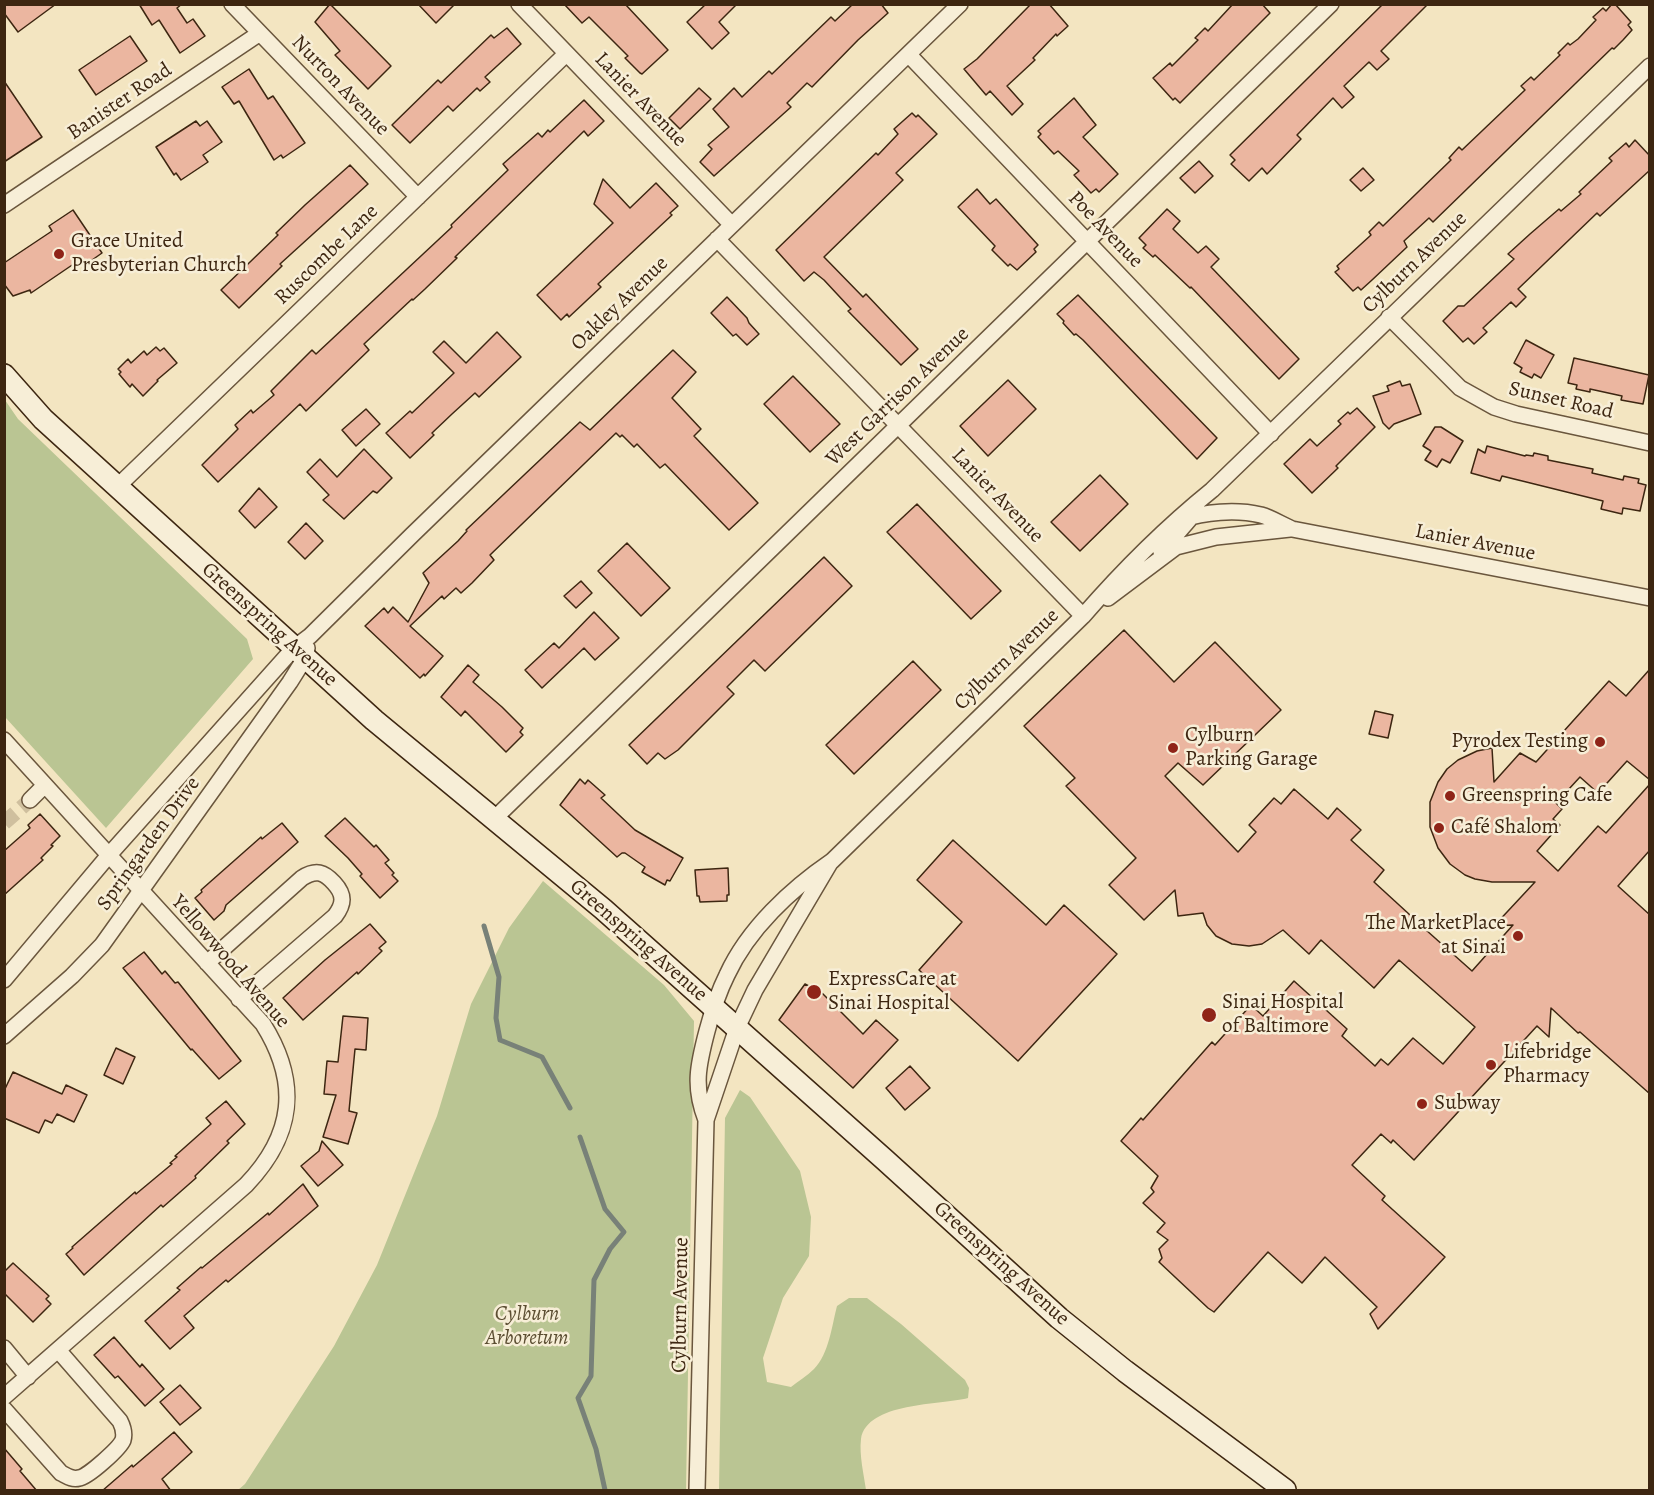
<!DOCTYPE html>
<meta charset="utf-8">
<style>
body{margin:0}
#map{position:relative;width:1654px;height:1495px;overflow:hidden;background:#f3e5c1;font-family:Alegreya,serif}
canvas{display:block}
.frame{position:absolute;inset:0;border:6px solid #3d2611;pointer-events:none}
</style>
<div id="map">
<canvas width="1654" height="1495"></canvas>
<div class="frame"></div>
</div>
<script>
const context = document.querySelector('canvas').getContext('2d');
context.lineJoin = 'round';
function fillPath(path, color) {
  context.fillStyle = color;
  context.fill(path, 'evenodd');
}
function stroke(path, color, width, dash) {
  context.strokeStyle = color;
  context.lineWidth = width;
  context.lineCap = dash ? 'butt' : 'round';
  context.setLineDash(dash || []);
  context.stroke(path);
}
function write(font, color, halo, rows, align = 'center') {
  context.font = font + ' Alegreya,serif';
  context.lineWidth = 5;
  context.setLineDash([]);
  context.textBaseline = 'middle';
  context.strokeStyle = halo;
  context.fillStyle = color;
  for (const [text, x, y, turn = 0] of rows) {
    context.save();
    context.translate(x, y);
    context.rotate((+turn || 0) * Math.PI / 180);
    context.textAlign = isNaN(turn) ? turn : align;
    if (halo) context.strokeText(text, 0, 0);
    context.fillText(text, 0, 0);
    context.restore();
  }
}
const green = new Path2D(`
 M5,400L18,419L247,639L253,659L106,828L5,717Z
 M543,881L664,985L694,1021L686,1490H238L245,1484L334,1346L377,1265L437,1116L471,1004L509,928Z
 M740,1090L750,1097L800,1171L811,1217L809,1256L783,1298L763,1358L767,1382L791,1387C798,1381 807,1376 814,1369C829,1354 832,1325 837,1306L849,1298H867L901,1324L965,1380L969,1388L968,1398C941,1405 867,1402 861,1439C859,1455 864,1475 866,1490H719L725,1118Z`);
const stream = new Path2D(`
 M484,926L499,977L496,1018L500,1040L542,1057L570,1108
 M580,1137L605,1209L624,1232L610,1249L594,1280L591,1376L578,1398L596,1449L605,1490`);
const building = new Path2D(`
 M4,4H56L18,32L4,13Z
 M139,4H182L177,8L187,23L193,19L205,36L180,53L159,20L152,25Z
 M330,4L391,66L368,89L335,55L340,51L315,22Z
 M418,4H455L436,23Z
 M564,4H625L668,50L642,74L640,73L625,58L628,56L589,17L582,23Z
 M706,4H737L719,22L729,33L712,49L687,22Z
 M853,4H881L888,13L858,40L812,87L807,83L787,103L791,107L714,176L700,162L712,149L708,145L729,127L713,109L734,88L742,97L769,71L772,74L831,17L835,21Z
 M1031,4H1049L1068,26L1057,36L1056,34L1033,58L1035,60L1007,86L1023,104L1012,115L990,91L986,95L964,69L977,59Z
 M1233,4H1262L1270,13L1180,103L1175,98L1173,100L1153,78L1170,63L1172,66L1198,40L1195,38L1205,28L1208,31Z
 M1383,4H1428L1381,51L1389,59L1377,70L1369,62L1344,86L1354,97L1342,108L1333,98L1297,135L1301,139L1267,174L1262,168L1249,181L1231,164L1235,160L1230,155Z
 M1612,4H1615L1631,22L1628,25L1632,30L1623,40L1614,49L1612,48L1433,222L1429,218L1404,241L1407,247L1372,280L1361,290L1358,287L1353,291L1335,272L1339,269L1337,266L1371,235L1369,232L1379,222L1383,226L1451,160L1449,158L1459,147L1462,150L1525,90L1521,86L1531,77L1534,80L1560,55L1558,53L1568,43L1570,45L1578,39L1596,20L1593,17L1603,8L1606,11Z
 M507,28L521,44L485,77L490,82L480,91L477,88L453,111L448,106L410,143L392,125L438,80L441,83L491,35L494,38Z
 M130,36L147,61L96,95L79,70Z
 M249,69L268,99L273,96L305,143L283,158L281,155L274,160L239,101L234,104L222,87Z
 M4,81L42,137L4,162Z
 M699,88L711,99L680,129L669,118Z
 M1074,98L1096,125L1083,137L1118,174L1099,192L1096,189L1091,193L1074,175L1079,171L1058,151L1054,154L1038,137L1041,134L1038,131Z
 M584,100L604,121L588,136L584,131L455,257L457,258L425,289L413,300L412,299L364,344L369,350L306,411L300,404L218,482L202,465L238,429L235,425L251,410L253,413L274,395L271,391L312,350L316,354L452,227L451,225L508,170L503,164L538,133L542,137L548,130L550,132Z
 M912,113L916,117L918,115L937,134L896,173L903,180L824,257L863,297L866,294L918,349L901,365L848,311L851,309L824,280L814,272L804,281L776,250L876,153L878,155L898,134L894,129Z
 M196,121L200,126L207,121L222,142L203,155L208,162L181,180L176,173L174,175L156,147Z
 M1635,140L1650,156V170L1600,216L1597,213L1518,289L1526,297L1516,307L1511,302L1483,328L1487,332L1474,344L1468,338L1463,342L1443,321L1458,306H1464L1514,259L1508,254L1530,234L1559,209L1561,211L1581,194L1579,192L1612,161L1609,158L1626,143L1629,147Z
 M1199,161L1213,176L1195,193L1180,178Z
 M350,165L368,184L280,264L282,266L239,308L221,290L278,235L276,233L305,205Z
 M1363,168L1374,180L1361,191L1350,180Z
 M603,179L630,208L656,183L678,206L670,213L672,215L598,284L601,287L569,317L567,314L561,320L537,295L613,223L594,204Z
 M977,189L990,204L996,199L1038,245L1034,249L1036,252L1017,270L1010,264L1008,266L992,250L995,246L958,207Z
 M1167,209L1180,221L1173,229L1198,253L1206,246L1219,259L1211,267L1299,359L1279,379L1191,287L1190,288L1155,255L1153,257L1143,248L1146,245L1139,238Z
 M73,210L102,253L85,265L81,259L31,293L30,290L13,296L4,284V263L52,231L49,226Z
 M1078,295L1217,438L1197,459L1083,340L1076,334L1074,335L1063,323L1064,321L1057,314Z
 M727,297L747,318L749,323L759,334L747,345L736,334L733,336L711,313Z
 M497,332L521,357L479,397L475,393L452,414L432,433L434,435L410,458L386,433L410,411L412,413L454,373L433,352L444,341L466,363Z
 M1526,340L1554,355L1541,378L1534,374L1532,378L1520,372L1522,368L1514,363Z
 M156,347L160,351L164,348L177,363L157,380L158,381L143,396L132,384L130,387L119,374L121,372L118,369L128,359L131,363L144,351L147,355Z
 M673,350L696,372L672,398L701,429L694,436L758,503L729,530L665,464L660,468L637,444L634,447L622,435L620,437L616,433L490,555L494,560L472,583L461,593L456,588L444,599L442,596L410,626L443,656L425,676L424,674L420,678L365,626L384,608L388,613L393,607L408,622L429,583L423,573L458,541L467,531L466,530L580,422L590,430Z
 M1574,358L1649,375L1643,404L1621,400L1622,396L1590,389V392L1576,389L1577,385L1568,383Z
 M793,376L840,424L810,452L764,404Z
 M1008,380L1036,409L988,456L960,426Z
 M1400,381L1402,386L1410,384L1421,414L1394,424L1389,429L1383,423L1373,396L1389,391L1387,386Z
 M1357,408L1375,427L1336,466L1338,468L1312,493L1284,464L1310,439L1317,446L1341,424L1338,421L1348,412L1350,414Z
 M366,409L380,424L356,446L342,430Z
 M1435,427H1441L1463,441L1450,463L1442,459L1437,467L1425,460L1431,451L1423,446Z
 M1487,446L1525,456L1526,455L1533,456L1534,453L1548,456V460L1593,469L1592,473L1623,480L1624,476L1639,479L1638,483L1646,485L1640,511L1623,508L1622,514L1601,509L1603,501L1502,476L1500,481L1471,473L1478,449L1485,453Z
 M364,449L392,478L377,493L373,491L344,519L323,500L329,495L307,472L320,459L337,477Z
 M1100,475L1128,504L1080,551L1051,522Z
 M259,488L277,507L255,528L239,511Z
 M917,504L1001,591L971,619L887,532Z
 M306,523L323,541L305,559L288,542Z
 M627,543L670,588L641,616L598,571Z
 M824,557L852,586L765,671L754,660L727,687L734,694L678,750L665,759L658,753L647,764L629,745Z
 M581,581L592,593L576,608L564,596Z
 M594,612L619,638L595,660L584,648L542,688L525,670L554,643L559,648Z
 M1124,630L1174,682L1215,642L1281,710L1203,785L1178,763L1165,776L1238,852L1256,832L1249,825L1274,798L1281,804L1294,789L1328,819L1337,808L1361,830L1351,840L1384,870L1374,882L1410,915L1430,929L1426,930L1472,971L1513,925L1494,926L1535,882H1492L1475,879L1465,875L1450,864L1438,848L1430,827V802L1438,782L1447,769L1458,760L1477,751L1492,748L1494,782L1520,753L1536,762L1609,681L1626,696L1650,669V780L1627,761L1598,793L1580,777L1556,803L1562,809L1553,819L1560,825L1537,851L1558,871L1598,826L1606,833L1650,784V850L1618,886L1650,915V1094L1580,1032L1578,1033L1551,1008L1549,1037L1537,1026L1414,1160L1393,1140L1391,1143L1381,1134L1352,1165L1385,1196L1382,1200L1445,1257L1378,1329L1370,1314L1377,1307L1325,1257L1302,1283L1268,1252L1214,1312L1208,1308L1159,1262L1162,1258L1159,1249L1168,1240L1157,1232L1165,1223L1143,1203L1154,1192L1151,1188L1158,1176L1121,1141L1141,1118L1143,1120L1212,1042L1215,1045L1251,1005L1263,1016L1294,981L1347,1029L1342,1036L1375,1066L1381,1059L1388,1065L1413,1038L1443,1064L1475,1027L1399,960L1374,988L1321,940L1309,954L1283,930L1262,944L1249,946L1232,944L1216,936L1207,925L1203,913L1178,916L1175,890L1144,920L1109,885L1136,858L1066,786L1075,778L1024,726Z
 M913,661L941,690L854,774L826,745Z
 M468,665L479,675L473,682L502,707L523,728L520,732L523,735L506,752L465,711L461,716L441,697Z
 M1375,711L1393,715L1388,738L1369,734Z
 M580,779L585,784L588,780L605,795L601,798L635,830L683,858L670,881L667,880L665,885L642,872L645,867L625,853H622L617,857L560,805Z
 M40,814L60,836L51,845L53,846L41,858L43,860L4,895V851L30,828L28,825Z
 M345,818L374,847L376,845L389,860L385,863L394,873L392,875L398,881L380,898L360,876L362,874L348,858L325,836Z
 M282,823L298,842L226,905L224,911L214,920L195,898L202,892L201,890L261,837L262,839Z
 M953,840L1046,925L1064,905L1117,954L1018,1061L919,970L962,922L917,880Z
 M728,868L729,895H727V901L700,902L699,896H697L695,870Z
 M370,924L386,942L379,948L382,951L358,974L357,972L303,1020L283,998L325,960Z
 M144,952L162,974L165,971L175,983L178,982L241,1061L219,1079L192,1049L191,1050L123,968Z
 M805,984L822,993L863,1034L876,1020L898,1040L853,1088L779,1020Z
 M343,1016L368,1018L366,1050L355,1049L349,1111L357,1113L348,1144L323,1137L336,1095L324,1094L327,1061L338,1062Z
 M116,1048L135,1057L123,1084L104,1075Z
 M910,1066L930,1088L905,1110L886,1088Z
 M13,1072L62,1094L66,1085L87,1095L74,1122L57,1114L52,1123L45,1120L39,1133L4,1118V1091Z
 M226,1101L245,1124L227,1141L229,1143L195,1176L196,1178L163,1207L161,1205L84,1275L66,1254L73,1248L72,1247L135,1192L136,1194L172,1164L170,1163L177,1157L175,1156L211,1124L206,1118Z
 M322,1141L343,1165L318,1186L301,1166L319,1151Z
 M303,1184L318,1206L228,1282L226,1280L184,1316L194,1328L170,1349L145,1321L180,1290L177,1288L201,1267L202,1268L268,1213L269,1215Z
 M13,1263L49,1296L46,1299L51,1304L33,1322L4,1293V1272Z
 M114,1337L140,1367L142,1364L164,1389L145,1406L118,1376L115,1378L94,1355Z
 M180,1385L201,1408L180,1425L160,1402Z
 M174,1432L192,1452L162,1479L171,1491H102L132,1465L133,1467Z
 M4,1448L22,1469L20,1471L37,1491H4Z`);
const streetTunnel = new Path2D(`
 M4,823L30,800`);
const street = new Path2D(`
 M232,4L418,197
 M519,4L732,225
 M909,55L1271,434
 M4,205L260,33
 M717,239L1083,616
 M1389,317L1460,388L1494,407L1516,414L1650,443
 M117,487L566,54
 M1180,520C1205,512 1235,509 1261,515C1272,518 1282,525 1292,529L1650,598
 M1161,552L1193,515
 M1108,598L1176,547L1216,537L1290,529
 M4,740L263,1024C300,1083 294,1135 246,1185L4,1397
 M30,800L45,785
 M494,819L1331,4
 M207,963L302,878C316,869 324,872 334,883C345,895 344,904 335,916L239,999
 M4,980L109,855L294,648L310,636L412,535L960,4
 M4,1036L72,976L102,945L290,682L305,658L307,648
 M706,1120C693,1087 698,1065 707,1031C712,1012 718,993 727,975C748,929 791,889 832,861L1083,616C1123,570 1165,528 1212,490L1650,66
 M4,1348L28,1377
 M4,1409L61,1473C67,1476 72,1480 79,1478C88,1477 120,1448 123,1440C125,1433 123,1427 120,1421L58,1350
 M697,1490L706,1120L737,1028L755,990L830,863`);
const secondary = new Path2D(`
 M4,375L43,419L374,720L603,909L885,1160L1059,1318L1125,1371L1285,1490`);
const markers = [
 [59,254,6,"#8f2418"],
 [1600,742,6,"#8f2418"],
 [1173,748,6,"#8f2418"],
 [1450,796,6,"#8f2418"],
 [1439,828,6,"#8f2418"],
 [1518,936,6,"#8f2418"],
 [814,992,8,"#8f2418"],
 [1209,1015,8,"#8f2418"],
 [1491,1065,6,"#8f2418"],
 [1422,1104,6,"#8f2418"]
];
const streetNames = [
 ["Nurton Avenue",340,86,46],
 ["Lanier Avenue",640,100,46],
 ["Banister Road",120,102,-34],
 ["Poe Avenue",1105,230,46],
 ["Ruscombe Lane",327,255,-44],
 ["Cylburn Avenue",1415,263,-44],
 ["Oakley Avenue",620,304,-44],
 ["West Garrison Avenue",898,397,-44],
 ["Sunset Road",1561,401,13],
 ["Lanier Avenue",997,496,46],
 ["Lanier Avenue",1475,543,11],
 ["Greenspring Avenue",269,625,42],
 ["Cylburn Avenue",1007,660,-44],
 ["Springarden Drive",149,844,-54],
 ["Greenspring Avenue",638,941,41],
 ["Yellowwood Avenue",230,962,49],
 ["Greenspring Avenue",1001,1264,42],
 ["Cylburn Avenue",681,1305,-89]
];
const poiNames = [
 ["Grace United",71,242],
 ["Presbyterian Church",71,266],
 ["Cylburn",1185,736],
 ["Parking Garage",1185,760],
 ["Pyrodex Testing",1588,742,"right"],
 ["Greenspring Cafe",1462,796],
 ["Café Shalom",1451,828],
 ["The MarketPlace",1506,924,"right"],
 ["at Sinai",1506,948,"right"],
 ["ExpressCare at",828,980],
 ["Sinai Hospital",828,1004],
 ["Sinai Hospital",1222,1003],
 ["of Baltimore",1222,1027],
 ["Lifebridge",1503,1053],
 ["Pharmacy",1503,1077],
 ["Subway",1434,1104]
];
const parkNames = [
 ["Cylburn",527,1315],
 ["Arboretum",527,1339]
];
fillPath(green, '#bac593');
stroke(stream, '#788178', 5);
fillPath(building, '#ebb6a0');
stroke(building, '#3d2611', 1.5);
stroke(streetTunnel, '#cfbf9e', 15, [15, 8]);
stroke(street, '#6a563d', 18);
stroke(secondary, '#3d2611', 24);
stroke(street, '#f7eed7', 15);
stroke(secondary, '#f7eed7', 21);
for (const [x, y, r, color] of markers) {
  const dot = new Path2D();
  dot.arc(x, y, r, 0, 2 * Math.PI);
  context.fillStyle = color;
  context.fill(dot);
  stroke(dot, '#f7eed7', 2);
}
write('21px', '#3d2611', '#f7eed7', streetNames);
write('21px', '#3d2611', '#f7eed7', poiNames, 'left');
write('italic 21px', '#5c4e32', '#f7eed7', parkNames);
</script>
